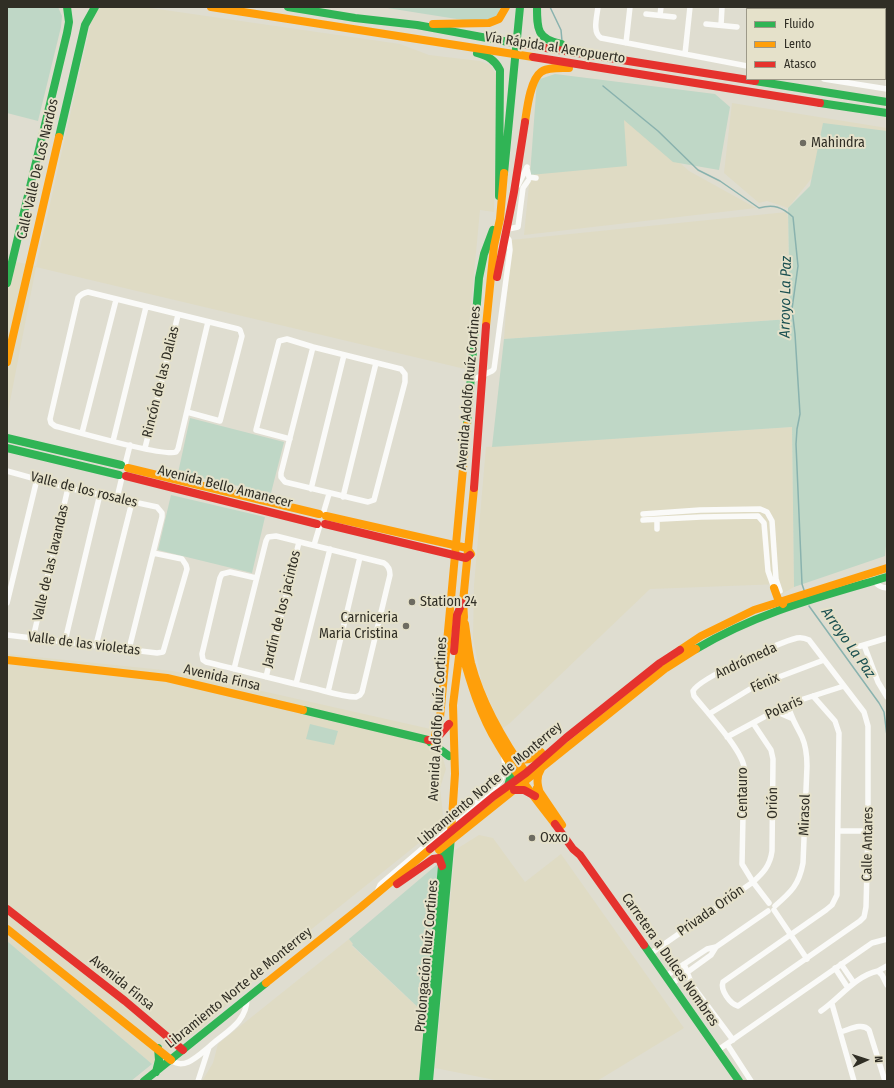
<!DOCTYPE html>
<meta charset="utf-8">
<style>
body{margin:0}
#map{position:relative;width:894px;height:1088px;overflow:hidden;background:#dfddd0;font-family:"Fira Sans Condensed",sans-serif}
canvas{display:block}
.frame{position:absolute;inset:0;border:8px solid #302e25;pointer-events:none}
.legend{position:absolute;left:746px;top:8px;width:140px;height:72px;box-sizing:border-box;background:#e5e1ca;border:1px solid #9d9988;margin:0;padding:5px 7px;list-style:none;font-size:12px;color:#302e25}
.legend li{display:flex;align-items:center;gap:8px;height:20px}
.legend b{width:20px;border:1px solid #9d9988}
.north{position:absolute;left:846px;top:1040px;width:40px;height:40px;-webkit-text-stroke:3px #e5e1ca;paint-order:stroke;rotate:87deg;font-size:11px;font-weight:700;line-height:16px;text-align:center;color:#302e25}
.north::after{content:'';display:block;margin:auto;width:14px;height:18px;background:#302e25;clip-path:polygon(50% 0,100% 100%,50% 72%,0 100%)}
</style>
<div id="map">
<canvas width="894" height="1088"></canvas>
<div class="frame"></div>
<ul class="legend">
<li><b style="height:5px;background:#30b455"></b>Fluido</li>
<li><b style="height:5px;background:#ff9f0a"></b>Lento</li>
<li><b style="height:5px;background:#e5322d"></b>Atasco</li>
</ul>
<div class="north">N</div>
</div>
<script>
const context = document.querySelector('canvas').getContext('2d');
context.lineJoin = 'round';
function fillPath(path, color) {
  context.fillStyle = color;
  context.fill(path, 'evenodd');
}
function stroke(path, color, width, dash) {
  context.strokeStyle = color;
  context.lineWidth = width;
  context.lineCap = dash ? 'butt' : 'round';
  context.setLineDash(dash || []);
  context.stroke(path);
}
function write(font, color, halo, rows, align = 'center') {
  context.font = font + ' "Fira Sans Condensed",sans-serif';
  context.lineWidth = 4;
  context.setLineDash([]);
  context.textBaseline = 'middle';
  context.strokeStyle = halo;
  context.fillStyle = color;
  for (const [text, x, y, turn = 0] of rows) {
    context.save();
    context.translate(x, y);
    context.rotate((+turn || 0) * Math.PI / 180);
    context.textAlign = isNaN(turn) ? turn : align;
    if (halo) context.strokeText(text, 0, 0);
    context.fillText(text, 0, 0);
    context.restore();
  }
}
const built = new Path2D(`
 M102,7H144L400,44L429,55L480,61L490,65L496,74L494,212L480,210L465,369L36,267L7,417V260L36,266L93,14Z
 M539,84L593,85L689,171L756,208L524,235Z
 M732,103L887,128V141L811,179L788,208L767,201L759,203L724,173Z
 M787,212L788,219L790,319L504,339L511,240Z
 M792,427L794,587L780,595L781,584L650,589L510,723L502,729L482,684L473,638L474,585L486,447Z
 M7,654L173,671L435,730L446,769L440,788L444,823L293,944L203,1027L152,1064L7,941Z
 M479,835L493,838L525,882L561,854L684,1028L597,1081H500L435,1068L455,850Z
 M349,939L353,944L352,946L424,1013L419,1081H202L213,1063L218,1044Z`);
const green = new Path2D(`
 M7,7H58L62,16L61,27L38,121L7,113Z
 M381,7H501L496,18L482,23Z
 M555,74L715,94L730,107L719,170L673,162L624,120L627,166L530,175L537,80Z
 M823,123L887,131V536L885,556L794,587L792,427L492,447L504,339L790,319L788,208L810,186Z
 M190,418L284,442L271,493L178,473Z
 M171,495L265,517L252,573L158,550Z
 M310,724L338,731L334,745L306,739Z
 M440,862L424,1013L352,945L353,944L349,939Z
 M7,941L152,1064L131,1081H7Z`);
const stream = new Path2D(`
 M550,7L561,30L562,41
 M603,86L658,131L698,170L720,181L759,208C774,204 782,207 793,217L798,266L792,309L795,334L800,414L797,429L796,444L802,584L804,590
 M809,606L879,703L884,712L887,736`);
const street = new Path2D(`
 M598,7C597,16 592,33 601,38L747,66
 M754,9V7
 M785,9L786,7
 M816,9V7
 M845,9V7
 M879,9V7
 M646,14L674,17
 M660,15L661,7
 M706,24L737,27
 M721,25L722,7
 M626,43L630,7
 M885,53H887
 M685,54L690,7
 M824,79L887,89
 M527,169L529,177L536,178
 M518,185L527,167
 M470,381L492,371L494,369L510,250L509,240L506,236L508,229L518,227L523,188L528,181
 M187,412L220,421L242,336L240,330L238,329L88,292C83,293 81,294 78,298L50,419L51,423L55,426C73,431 164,457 176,452L178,449L208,322
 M82,433L116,300
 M290,439L256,430L279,341L287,339L313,347L401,369L405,374V382L374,500L368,502L285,482L281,477V473L313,347
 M113,441L146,307
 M145,448L178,315
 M125,465L130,445
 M7,471L68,488L157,507L162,513V517L129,649
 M311,489L344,355
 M343,497L376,363
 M117,498L122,477
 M323,514L329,494
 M643,514L700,510L760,509L767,512L772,521L776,579L780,591
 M643,520L701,517L758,516L764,523L768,571L774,588
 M657,520V529
 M314,545L320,525
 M875,579C875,585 882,588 887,588
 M7,603L37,479
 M7,635L157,653L163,652L187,569L186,565L182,559L153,553
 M33,638L68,488
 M65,641L100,494
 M96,645L132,502
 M864,645L878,682L887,697
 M854,648L887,638
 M234,669L266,541L268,537L276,536L384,563C389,566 390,570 390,575L362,692L360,695L356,697C341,697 323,690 308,687C274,679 240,670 206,662L203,660L202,654L220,578L222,574L230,572L256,578
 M266,677L299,542
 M296,684L330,549
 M328,692L360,557
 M775,711L791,718
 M709,714L755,686L824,660
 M727,737L788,704L844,686
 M838,831H868
 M377,892L380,885L383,882C408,861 433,840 458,817C469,807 489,796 498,784C504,777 506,766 504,758
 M769,903L753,882L742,864L744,767C742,750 706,711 694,696L693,691C699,678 781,642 797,638C802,637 805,638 809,640L864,712L868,726V831L866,907L864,917L860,921L738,1006C730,1004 720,990 723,982L826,910L832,905L837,895L839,733L835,721L813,696
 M775,906C791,892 799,885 803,863L807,766C807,757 806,746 802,737C797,726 790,717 788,704
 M774,910L807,959
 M650,954L753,882C763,873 770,866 772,851L773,759L771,750L753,723
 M684,964L692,985L733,1040
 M841,964L854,983
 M835,968L848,988
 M878,971L887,966
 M666,976L707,949L716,947L768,911
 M671,984L711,955L716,947
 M832,1004L854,1081
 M821,1011C840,998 855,976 878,971L882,975L887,985
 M840,1032C849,1030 862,1022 869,1030L885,1081
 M727,1044L751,1081
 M209,1047C225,1032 247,1023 247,998
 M718,1050L872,943L887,939
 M171,1060C184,1071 199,1055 209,1047L198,1081`);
const fast = new Path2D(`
 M288,7L355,18L417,25L514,43
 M537,7C537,29 537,39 561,44
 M477,53C488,56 495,60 500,70L499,196
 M755,81L887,102
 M820,103L887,113
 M59,137L85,25L95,7
 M504,173L520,7
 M7,283L67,33L69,22L67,7
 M467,425L479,278L484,254L493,230
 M7,438L121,465
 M7,448L119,475
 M696,649C758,612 819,597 887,577
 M303,710L428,740
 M430,742L449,756
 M508,786L511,775L509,761
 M644,945L739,1081
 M156,1072L159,1060L158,1048
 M144,1081L266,983
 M423,1081L444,843
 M429,1081L451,837`);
const slow = new Path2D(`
 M211,7L533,57
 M433,24L489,23L499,19L506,7
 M525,122C527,109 530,80 541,72C548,67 561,68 569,68
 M486,326L494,246L500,219L504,173
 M7,362L59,137
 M128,468L319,514
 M326,516L467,548L471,554
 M774,588L778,599L783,604
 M465,624C467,637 468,650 471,663C482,705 504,742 529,777
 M461,649C470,682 480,715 498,744C514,772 535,798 555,824
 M680,650L701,636L754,610L887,568
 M7,660L167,678L303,710
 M435,745V735L440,718L467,425
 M511,752C523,762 529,762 541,752
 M537,788L562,825
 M540,793C537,784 536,777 541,769
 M451,833L455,774L453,705L464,617L463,602L474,488
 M439,850L666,668L696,649
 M7,929L171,1060
 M266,983L361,907L430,849`);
const jam = new Path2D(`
 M514,43L755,81
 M533,57L820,103
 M497,277L514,192L525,122
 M126,476L317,524
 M474,488L486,326
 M325,524L466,558L470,555
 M454,651L457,615L462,603
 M428,740H435L449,724
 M514,790H524L535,796
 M555,824L573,849L580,855L644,945
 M430,849L494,796L526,773L566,738L660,663L680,650
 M397,884L433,859L439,858L442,866
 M7,909L125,1001L183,1050`);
const markers = [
 [803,143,4,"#6d6b61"],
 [412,602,4,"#6d6b61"],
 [406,626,4,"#6d6b61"],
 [532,838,4,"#6d6b61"]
];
const streetNames = [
 ["Vía Rápida al Aeropuerto",555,48,9],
 ["Calle Valle De Los Nardos",38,169,-77],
 ["Rincón de las Dalias",161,382,-76],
 ["Avenida Adolfo Ruíz Cortines",469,388,-85],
 ["Avenida Bello Amanecer",225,487,14],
 ["Valle de los rosales",84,490,14],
 ["Valle de las lavandas",51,563,-77],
 ["Jardín de los jacintos",282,609,-76],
 ["Valle de las violetas",84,644,7],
 ["Andrómeda",746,661,-25],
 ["Avenida Finsa",222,678,13],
 ["Fénix",765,683,-24],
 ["Polaris",784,708,-24],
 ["Avenida Adolfo Ruíz Cortines",438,719,-87],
 ["Libramiento Norte de Monterrey",490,784,-40],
 ["Centauro",743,793,-90],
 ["Orión",773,803,-89],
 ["Mirasol",805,815,-88],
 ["Calle Antares",868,844,-89],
 ["Privada Orión",711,911,-35],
 ["Prolongación Ruíz Cortines",427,956,-85],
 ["Carretera a Dulces Nombres",670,960,55],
 ["Avenida Finsa",122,983,39],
 ["Libramiento Norte de Monterrey",239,988,-39]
];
const poiNames = [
 ["Mahindra",811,143],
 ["Station 24",420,602],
 ["Carniceria",398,618,"right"],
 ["Maria Cristina",398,634,"right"],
 ["Oxxo",540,838]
];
const waterNames = [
 ["Arroyo La Paz",786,297,-89],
 ["Arroyo La Paz",848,643,55]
];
fillPath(built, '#dfdbc4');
fillPath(green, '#bfd7c6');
stroke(stream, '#89b2ae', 1.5);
stroke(street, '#fafaf8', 5.5);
stroke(fast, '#30b455', 8);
stroke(slow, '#ff9f0a', 8);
stroke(jam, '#e5322d', 8);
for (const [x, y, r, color] of markers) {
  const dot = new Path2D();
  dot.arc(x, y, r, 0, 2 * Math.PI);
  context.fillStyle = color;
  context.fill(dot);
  stroke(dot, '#e5e1ca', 1.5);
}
write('14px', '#302e25', '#e5e1ca', streetNames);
write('14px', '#302e25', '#e5e1ca', poiNames, 'left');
write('italic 15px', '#1b5051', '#e5e1ca', waterNames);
</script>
